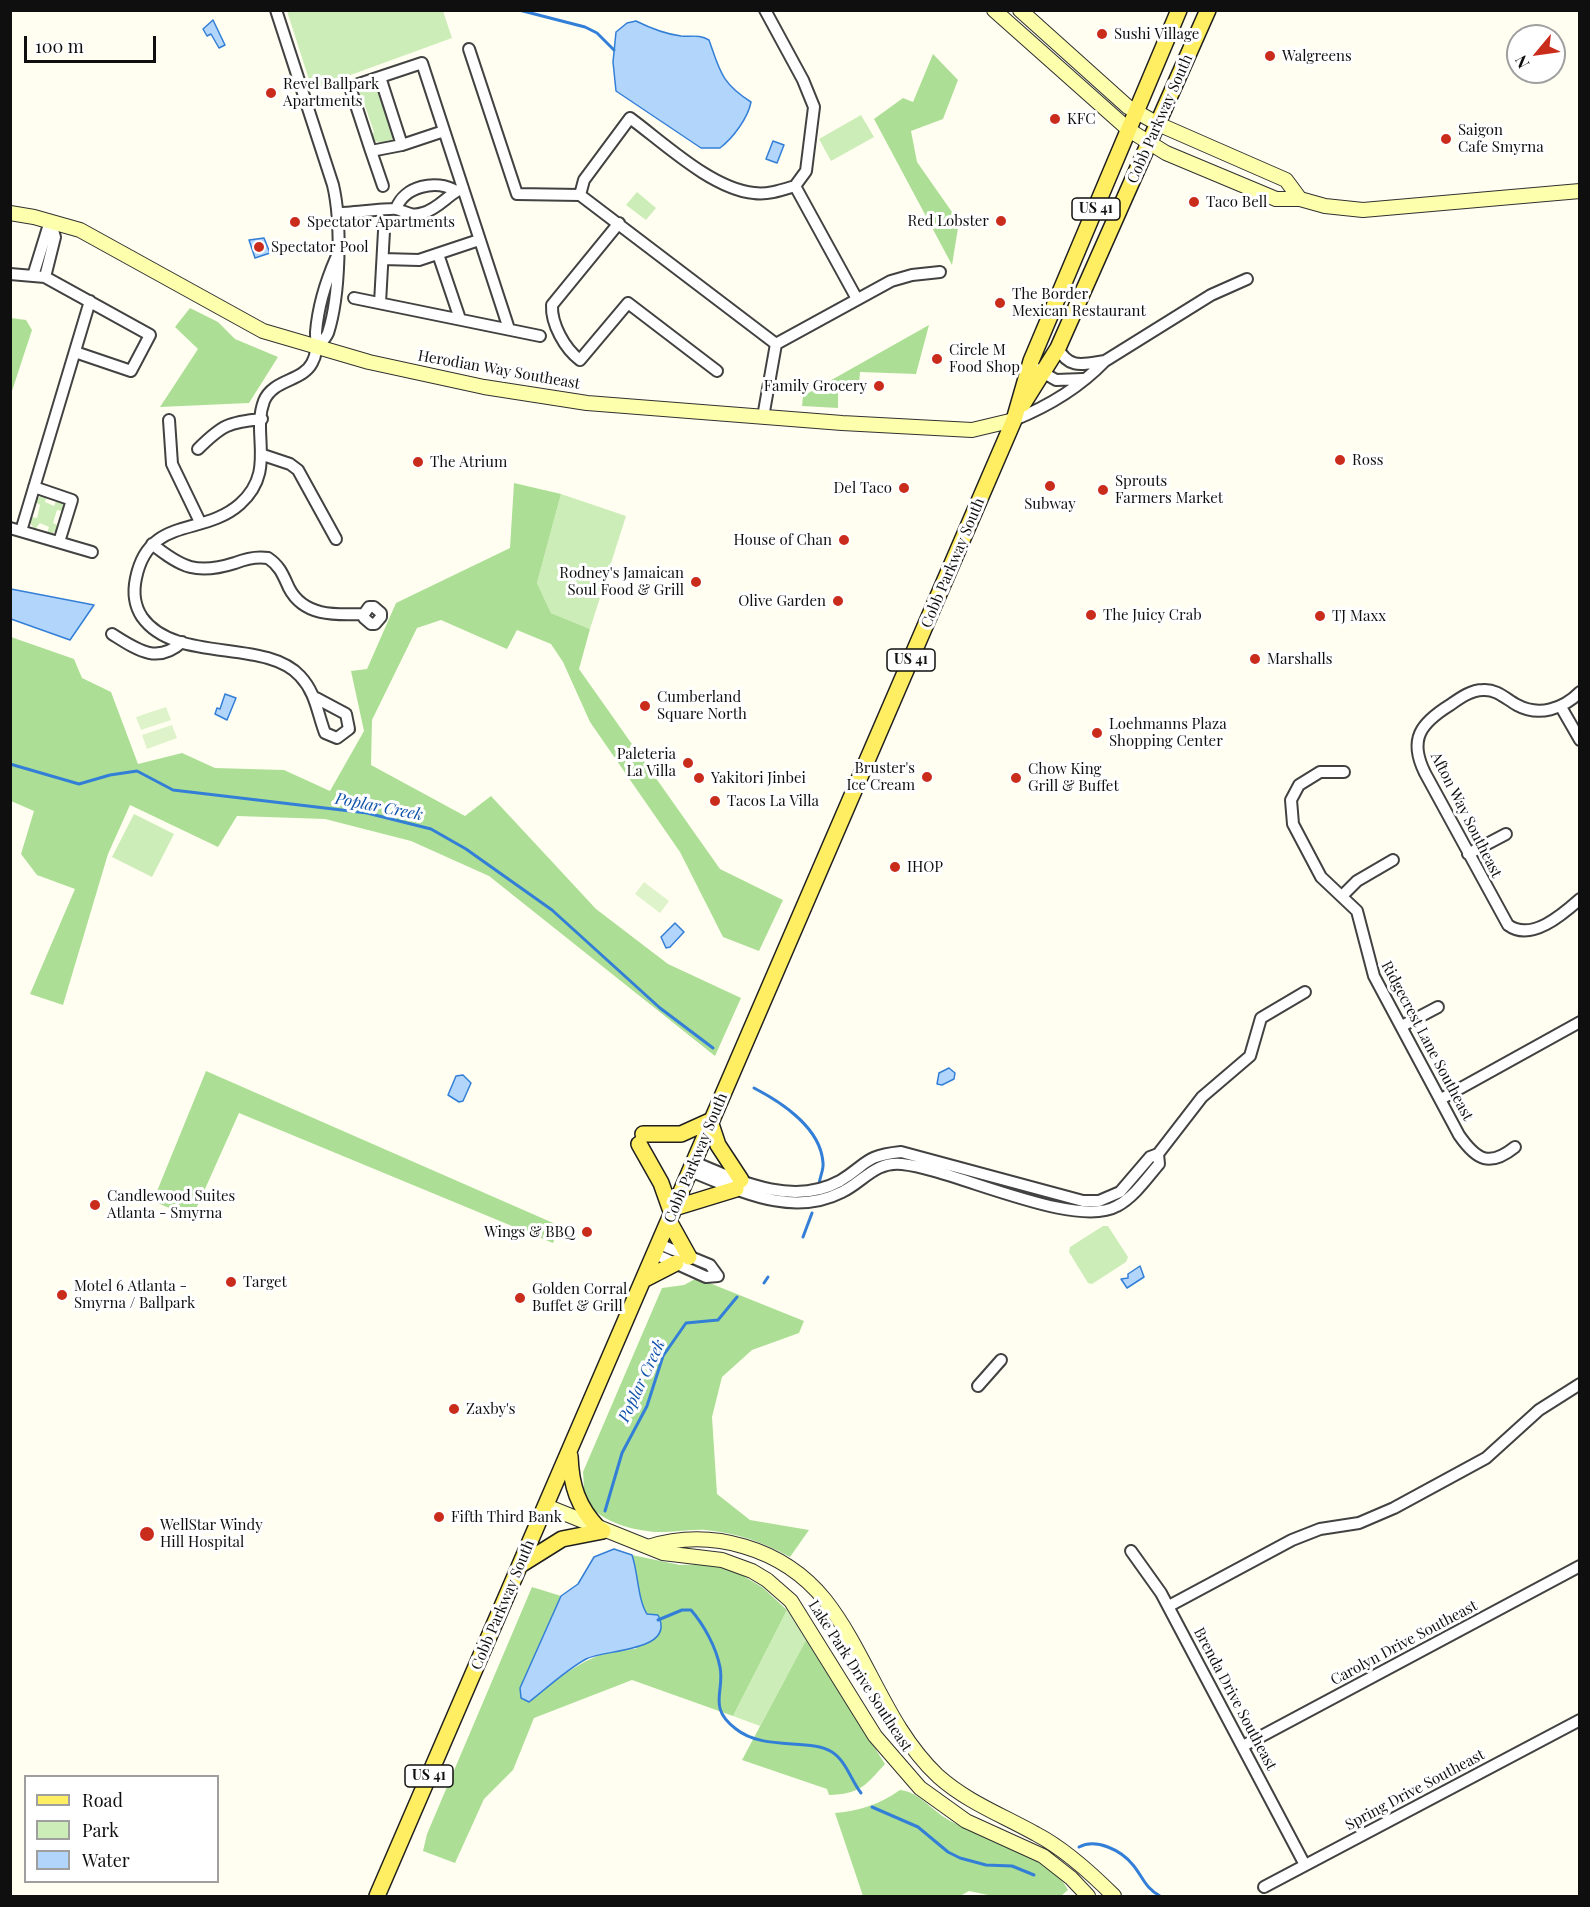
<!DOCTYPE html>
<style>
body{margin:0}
#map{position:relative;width:1590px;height:1907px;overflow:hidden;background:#fffef1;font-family:"Playfair Display",serif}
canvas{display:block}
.frame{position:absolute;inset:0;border:12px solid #0f0f0f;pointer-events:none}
.legend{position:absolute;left:24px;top:1775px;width:195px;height:108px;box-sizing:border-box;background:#fff;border:2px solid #9f9f9f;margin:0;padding:8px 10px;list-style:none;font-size:18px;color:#0f0f0f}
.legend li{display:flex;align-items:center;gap:12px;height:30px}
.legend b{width:30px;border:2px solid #9f9f9f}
.north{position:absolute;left:1506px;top:24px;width:60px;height:60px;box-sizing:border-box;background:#fff;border:2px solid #9f9f9f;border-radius:50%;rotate:241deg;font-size:16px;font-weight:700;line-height:24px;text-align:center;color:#0f0f0f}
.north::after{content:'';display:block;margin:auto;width:21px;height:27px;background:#ca2c1c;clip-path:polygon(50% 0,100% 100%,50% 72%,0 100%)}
.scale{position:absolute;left:24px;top:36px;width:132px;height:27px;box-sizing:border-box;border:3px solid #0f0f0f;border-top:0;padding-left:8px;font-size:18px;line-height:21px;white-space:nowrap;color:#0f0f0f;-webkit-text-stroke:4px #fff;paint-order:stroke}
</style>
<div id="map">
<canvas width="1590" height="1907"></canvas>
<div class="frame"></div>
<ul class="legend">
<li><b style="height:8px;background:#ffee61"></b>Road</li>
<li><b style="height:16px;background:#ccedb7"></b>Park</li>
<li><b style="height:16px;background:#b2d5fb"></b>Water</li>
</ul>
<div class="north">N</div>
<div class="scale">100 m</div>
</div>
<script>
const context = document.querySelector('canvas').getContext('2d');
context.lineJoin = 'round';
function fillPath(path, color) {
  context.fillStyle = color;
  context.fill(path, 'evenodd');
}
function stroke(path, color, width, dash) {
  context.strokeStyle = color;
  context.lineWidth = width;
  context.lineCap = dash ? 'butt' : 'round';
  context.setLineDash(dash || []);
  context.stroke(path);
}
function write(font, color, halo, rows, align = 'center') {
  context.font = font + ' "Playfair Display",serif';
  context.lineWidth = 6;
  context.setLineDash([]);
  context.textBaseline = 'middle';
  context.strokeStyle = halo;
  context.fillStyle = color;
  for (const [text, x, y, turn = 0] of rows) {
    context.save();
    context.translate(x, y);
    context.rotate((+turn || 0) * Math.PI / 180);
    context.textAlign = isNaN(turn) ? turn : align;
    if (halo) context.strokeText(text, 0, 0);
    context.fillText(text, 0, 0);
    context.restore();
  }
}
const green = new Path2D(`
 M287,11H443L452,38L312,89Z
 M374,84L378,86L395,138L390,144L373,141L371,135L374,132L363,100L358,98L361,89Z
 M861,115L874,137L831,161L819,139Z
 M637,192L656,208L646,220L626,205Z
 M561,494L626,516L590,629L551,613L537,583Z
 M42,495L47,496L45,502L54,506L57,499L64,503L63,511L57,510L53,523L60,526L53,533H47L49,527L40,523L35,529L29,522L30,517L37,518L40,505L34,501Z
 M134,814L174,834L152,877L112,857Z
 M1103,1226H1108L1128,1257L1126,1262L1092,1284L1088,1283L1069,1252L1070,1247Z
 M787,1610L806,1640L760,1726L733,1716Z`);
const forest = new Path2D(`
 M933,54L958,80L943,119L911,131L917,162L959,222L952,265L874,119L903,98L913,102Z
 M190,308L218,322L235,339L278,357L249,403L160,407L198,349L175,327Z
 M11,318L26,320L32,330L11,394Z
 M929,325L916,374L860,372L859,385L838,392V408L802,406L803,396Z
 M514,483L561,494L537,583L551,613L590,629L579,669L720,869L783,900L759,951L723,937L680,852L590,722L563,662L551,644L517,630L507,649L441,620L417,628L372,720L371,765L465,816L491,796L596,909L668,964L741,998L715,1056L489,876L411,841L325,819L237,816L218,847L130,805L108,854L63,1005L30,994L75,889L37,875L21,854L34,811L11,801V637L74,659L82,678L111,692L138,764L182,753L215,768L284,770L330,791L364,731L351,671L367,669L396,603L510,548Z
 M206,1071L560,1226L553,1243L239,1113L192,1218L153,1201Z
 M697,1278L804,1321L799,1333L752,1350L722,1377L712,1417L717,1494L750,1520L809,1530L790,1557C763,1542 737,1533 706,1530C693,1529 678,1532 665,1532C642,1533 602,1524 588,1503C583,1495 584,1482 583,1472L662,1288L684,1285Z
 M632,1555L680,1565L708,1564L733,1570L762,1587L787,1610L733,1716L632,1680L534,1718L513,1770L484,1799L455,1863L423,1851L427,1834L532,1587L561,1596L520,1688L529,1702C563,1675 591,1649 636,1649L647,1614C638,1601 638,1573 632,1555Z
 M806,1640L885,1764C865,1786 860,1794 829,1795L827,1789L742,1760Z
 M900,1790C917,1791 932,1810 947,1819C978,1838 1053,1857 1068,1890L1061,1896H993L969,1891L960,1896H863L835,1813C860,1811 880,1804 900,1790Z`);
const pitch = new Path2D(`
 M166,707L171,720L141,730L136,717Z
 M172,725L177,738L147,749L142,735Z
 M644,882L669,901L660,913L635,894Z`);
const water = new Path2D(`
 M213,20L225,45L219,48L211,34L207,36L203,29Z
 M636,21C650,28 665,34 681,36C692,37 699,34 709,40C720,71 721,83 751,102C748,118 733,138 720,148H701L616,91L613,62L616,32L627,23Z
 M773,141L784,145L777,163L766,159Z
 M264,238L270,253L255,258L249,240Z
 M10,589H11L94,605L70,640L11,619Z
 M225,694L236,698L227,720L215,714L217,708L220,709Z
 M675,923L684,932L670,947L666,948L661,937Z
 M949,1068L955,1073L954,1079L942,1085L937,1084L939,1073Z
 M463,1075L471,1083L463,1101L459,1102L448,1095L456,1076Z
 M1140,1266L1144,1277L1127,1288L1121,1279L1128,1278V1274Z
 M614,1549L632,1555C638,1572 638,1601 647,1614L658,1615C677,1652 605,1649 586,1659C566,1670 547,1688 529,1702L521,1698L520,1688L561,1596L578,1584L594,1557Z`);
const stream = new Path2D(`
 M519,10L585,27L597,33L614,50
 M10,764L79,784L110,775L137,771L173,790L367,813L431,829L466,849L552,910L660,1008L713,1048
 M754,1088C781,1102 821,1128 823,1163C824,1170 819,1178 819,1186
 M803,1237L812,1213
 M764,1283L768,1277
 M605,1511L622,1453L647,1406L663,1356L686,1323L718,1320L737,1297
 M658,1620L682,1610H691C704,1625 716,1647 720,1667C725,1692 707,1707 736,1729C763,1751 810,1738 832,1752C846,1761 851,1780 861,1793
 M872,1807L918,1827L948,1852L960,1858L986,1865L1012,1866L1034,1875
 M1079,1847C1096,1838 1121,1850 1133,1865C1143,1877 1145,1888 1160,1896`);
const street = new Path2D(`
 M276,10L333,185C342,223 340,296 328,333C326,338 321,343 317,348
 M765,10L803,80L814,107L806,171L795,186
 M469,49L517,194L580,195L776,344
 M380,77L422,63L509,329
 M402,145L444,131
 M371,151L350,87L380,77L402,145L371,151L383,186
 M795,186L857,299
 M580,195L584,180L630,118C664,143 712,189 754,193C768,195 782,190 795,186
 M396,209C404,186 436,179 456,191
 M339,213C348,213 391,208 396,209C407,212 411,217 423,213C440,208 449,193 463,188
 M619,223L552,305C551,324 565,349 580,360L628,303L717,371
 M438,254L460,319
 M383,259L419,260L479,240
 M10,274L45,277L150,335L131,371L75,352
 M33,276L50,221
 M45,277L55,237L50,221
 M354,298L540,336
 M380,303L384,231
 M776,344L891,281L912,275L940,272
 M1058,348C1069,370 1084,364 1105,361
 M1037,369L1056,380L1083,379
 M763,417L776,344
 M169,420L172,464L200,522
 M1014,420C1049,406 1079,388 1105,361L1211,295L1247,279
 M198,449C222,425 229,422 262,419
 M263,455L290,464L298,470L336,539
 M34,487L72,500L59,542
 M10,528L92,552
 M21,531L90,301
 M152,544C182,568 197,575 235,563C245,559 256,556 268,558C280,566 283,575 289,588C304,617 336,615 364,614L369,607H374L381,613V617L375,624H371L364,618V614
 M112,634C136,649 157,665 182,642
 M1580,692C1563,709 1539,717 1517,705C1506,699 1497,689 1483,690C1471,690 1460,698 1450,705C1421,723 1408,739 1425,773L1508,925C1531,942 1562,915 1580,899
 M316,698L346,714L349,729L337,738L325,733C317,712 316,693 300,676C265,638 175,664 142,617C134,605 133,592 136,578C149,515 203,537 240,504C277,471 251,435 264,401C273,379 302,382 312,363C318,352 316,343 316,332C318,307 326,281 336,258
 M1561,707L1580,740
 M1344,772H1320L1299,785L1291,800L1293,824L1321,877L1357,911L1374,976L1459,1135C1477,1161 1490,1167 1515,1147
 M1468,854L1506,834
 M1342,896L1357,881L1393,860
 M1402,1026L1438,1007
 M1441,1099L1580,1022
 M694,1162C739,1181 793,1207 840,1181C868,1164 863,1156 901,1152L1083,1201H1099L1120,1192L1150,1157L1158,1154L1202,1097L1250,1056L1261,1018L1305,992
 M690,1171C739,1190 791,1218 842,1192C863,1182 875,1161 902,1164C953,1169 1075,1230 1117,1206C1134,1197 1147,1178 1159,1164L1158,1154
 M659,1244L710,1265L718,1276
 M655,1254L706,1277L718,1276
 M978,1386L1001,1360
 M1131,1551L1161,1593L1305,1865
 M1169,1606L1292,1540L1320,1529L1359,1523L1394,1508L1486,1458L1539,1410L1580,1384
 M1243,1746L1580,1566
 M1264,1887L1580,1720`);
const secondary = new Path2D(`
 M994,10L1129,130L1166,153L1276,199H1300L1325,206L1363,210L1580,191
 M1020,10L1128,107L1158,124L1286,180L1300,199
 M10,213L34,217L80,230L263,331L369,362L484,387L587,403L842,423L972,430L1014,420
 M546,1506L663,1553L722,1560L752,1571L767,1580L791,1601L875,1736L920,1788L966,1821L1043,1856L1071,1878L1088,1896
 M648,1547C711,1527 783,1548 825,1600C868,1655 886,1727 938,1776C967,1802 1002,1815 1036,1834C1065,1849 1091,1873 1114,1896`);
const primary = new Path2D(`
 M1023,404L1058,348L1208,10
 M711,1124L718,1145L741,1180
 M643,1134H681L712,1120
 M639,1144L661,1183L672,1214
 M674,1208L736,1189
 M669,1221L689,1257
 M643,1280L676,1263
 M570,1456C571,1486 578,1507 599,1529
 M522,1564L562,1539L603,1531
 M377,1896L1014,420L1031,361L1179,10`);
const markers = [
 [1102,34,6,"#ca2c1c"],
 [1270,56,6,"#ca2c1c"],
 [271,93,6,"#ca2c1c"],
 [1055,119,6,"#ca2c1c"],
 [1446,139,6,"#ca2c1c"],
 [1194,202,6,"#ca2c1c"],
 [1001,221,6,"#ca2c1c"],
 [295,222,6,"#ca2c1c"],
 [259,247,6,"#ca2c1c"],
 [1000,303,6,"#ca2c1c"],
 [937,359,6,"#ca2c1c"],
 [879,386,6,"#ca2c1c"],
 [1340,460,6,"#ca2c1c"],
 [418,462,6,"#ca2c1c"],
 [1050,486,6,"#ca2c1c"],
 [904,488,6,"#ca2c1c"],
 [1103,490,6,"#ca2c1c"],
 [844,540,6,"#ca2c1c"],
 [696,582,6,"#ca2c1c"],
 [838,601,6,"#ca2c1c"],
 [1091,615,6,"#ca2c1c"],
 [1320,616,6,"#ca2c1c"],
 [1255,659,6,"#ca2c1c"],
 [645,706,6,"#ca2c1c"],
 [1097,733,6,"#ca2c1c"],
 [688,763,6,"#ca2c1c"],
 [927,777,6,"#ca2c1c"],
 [699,778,6,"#ca2c1c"],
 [1016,778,6,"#ca2c1c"],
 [715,801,6,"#ca2c1c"],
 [895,867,6,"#ca2c1c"],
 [95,1205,6,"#ca2c1c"],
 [587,1232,6,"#ca2c1c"],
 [231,1282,6,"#ca2c1c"],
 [62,1295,6,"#ca2c1c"],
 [520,1298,6,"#ca2c1c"],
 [454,1409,6,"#ca2c1c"],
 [439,1517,6,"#ca2c1c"],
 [147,1534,8,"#ca2c1c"]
];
const shields = [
 [1096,209,48],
 [911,660,48],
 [429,1776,48]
];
const shieldNames = [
 ["US 41",1096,209],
 ["US 41",911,660],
 ["US 41",429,1776]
];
const poiNames = [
 ["Sushi Village",1114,34],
 ["Walgreens",1282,56],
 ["Revel Ballpark",283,84],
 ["Apartments",283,101],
 ["KFC",1067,119],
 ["Saigon",1458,130],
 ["Cafe Smyrna",1458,147],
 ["Taco Bell",1206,202],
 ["Red Lobster",989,221,"right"],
 ["Spectator Apartments",307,222],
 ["Spectator Pool",271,247],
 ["The Border",1012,294],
 ["Mexican Restaurant",1012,311],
 ["Circle M",949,350],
 ["Food Shop",949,367],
 ["Family Grocery",867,386,"right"],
 ["Ross",1352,460],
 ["The Atrium",430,462],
 ["Sprouts",1115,481],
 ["Farmers Market",1115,498],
 ["Del Taco",892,488,"right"],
 ["Subway",1050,504,"center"],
 ["House of Chan",832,540,"right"],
 ["Rodney's Jamaican",684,573,"right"],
 ["Soul Food & Grill",684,590,"right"],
 ["Olive Garden",826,601,"right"],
 ["The Juicy Crab",1103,615],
 ["TJ Maxx",1332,616],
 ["Marshalls",1267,659],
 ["Cumberland",657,697],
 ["Square North",657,714],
 ["Loehmanns Plaza",1109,724],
 ["Shopping Center",1109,741],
 ["Paleteria",676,754,"right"],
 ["La Villa",676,771,"right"],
 ["Bruster's",915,768,"right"],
 ["Ice Cream",915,785,"right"],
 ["Chow King",1028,769],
 ["Grill & Buffet",1028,786],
 ["Yakitori Jinbei",711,778],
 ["Tacos La Villa",727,801],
 ["IHOP",907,867],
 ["Candlewood Suites",107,1196],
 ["Atlanta - Smyrna",107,1213],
 ["Wings & BBQ",575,1232,"right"],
 ["Target",243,1282],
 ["Motel 6 Atlanta -",74,1286],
 ["Smyrna / Ballpark",74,1303],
 ["Golden Corral",532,1289],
 ["Buffet & Grill",532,1306],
 ["Zaxby's",466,1409],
 ["Fifth Third Bank",451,1517],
 ["WellStar Windy",160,1525],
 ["Hill Hospital",160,1542]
];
const streetNames = [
 ["Cobb Parkway South",1160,119,-66],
 ["Herodian Way Southeast",499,370,10],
 ["Cobb Parkway South",953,563,-67],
 ["Afton Way Southeast",1466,815,63],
 ["Ridgecrest Lane Southeast",1427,1041,62],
 ["Cobb Parkway South",696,1158,-67],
 ["Cobb Parkway South",503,1605,-67],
 ["Carolyn Drive Southeast",1404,1643,-28],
 ["Lake Park Drive Southeast",860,1676,57],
 ["Brenda Drive Southeast",1235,1699,62],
 ["Spring Drive Southeast",1415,1790,-28]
];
const waterNames = [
 ["Poplar Creek",379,807,11],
 ["Poplar Creek",642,1381,-65]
];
fillPath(green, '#ccedb7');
fillPath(forest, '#acdf95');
fillPath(pitch, '#dff3ca');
fillPath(water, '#b2d5fb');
stroke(water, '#337fd7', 1.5);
stroke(stream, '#337fd7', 3);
stroke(street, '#424242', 14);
stroke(secondary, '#313131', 16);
stroke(primary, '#202020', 18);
stroke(street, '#fff', 10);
stroke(secondary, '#fdffac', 14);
stroke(primary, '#ffee61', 15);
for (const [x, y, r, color] of markers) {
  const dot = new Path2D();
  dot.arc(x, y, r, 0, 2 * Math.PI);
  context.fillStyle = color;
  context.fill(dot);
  stroke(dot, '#fff', 2);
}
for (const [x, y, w] of shields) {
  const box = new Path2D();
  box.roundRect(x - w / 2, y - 11, w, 22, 4.5);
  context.fillStyle = '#fff';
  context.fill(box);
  stroke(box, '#0f0f0f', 1.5);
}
write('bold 14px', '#0f0f0f', null, shieldNames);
write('15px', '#0f0f0f', '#fff', poiNames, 'left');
write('15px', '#0f0f0f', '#fff', streetNames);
write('italic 16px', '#0e51ab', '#fff', waterNames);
</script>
